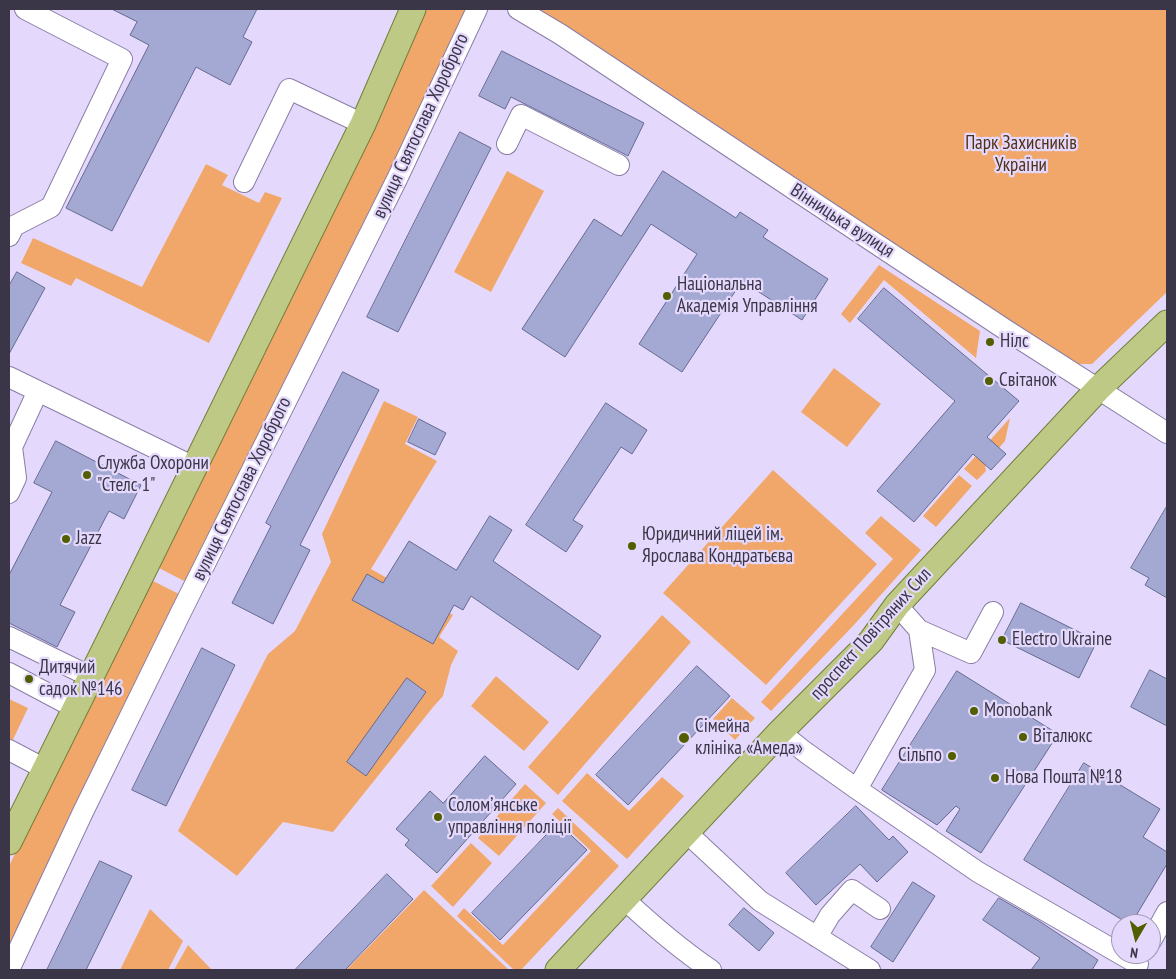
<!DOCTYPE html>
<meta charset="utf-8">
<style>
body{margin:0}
#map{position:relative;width:1176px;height:979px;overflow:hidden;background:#e4d9fd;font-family:"PT Sans Narrow",sans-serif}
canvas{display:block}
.frame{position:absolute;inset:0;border:10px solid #3b3647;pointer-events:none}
.north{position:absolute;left:1111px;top:914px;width:50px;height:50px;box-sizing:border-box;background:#e4d9fd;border:1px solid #a098b4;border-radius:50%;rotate:188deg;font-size:14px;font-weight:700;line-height:20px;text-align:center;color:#3b3647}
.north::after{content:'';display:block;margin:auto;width:18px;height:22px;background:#515f00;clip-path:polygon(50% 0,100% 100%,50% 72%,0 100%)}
</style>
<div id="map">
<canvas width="1176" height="979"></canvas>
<div class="frame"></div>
<div class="north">N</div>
</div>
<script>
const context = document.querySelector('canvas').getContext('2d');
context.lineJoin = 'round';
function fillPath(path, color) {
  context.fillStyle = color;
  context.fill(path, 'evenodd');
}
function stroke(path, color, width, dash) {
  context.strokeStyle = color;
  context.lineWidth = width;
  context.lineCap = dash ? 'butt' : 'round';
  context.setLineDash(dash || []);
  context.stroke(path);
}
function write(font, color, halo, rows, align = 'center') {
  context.font = font + ' "PT Sans Narrow",sans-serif';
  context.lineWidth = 4.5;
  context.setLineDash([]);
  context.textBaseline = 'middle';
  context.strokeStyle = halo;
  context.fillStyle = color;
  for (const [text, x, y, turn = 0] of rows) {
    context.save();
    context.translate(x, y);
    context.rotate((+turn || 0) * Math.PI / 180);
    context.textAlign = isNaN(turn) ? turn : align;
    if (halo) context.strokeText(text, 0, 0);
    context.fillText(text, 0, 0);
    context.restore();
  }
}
const green = new Path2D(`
 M425,9H466L392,173L188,583L157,567Z
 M539,9H1167V292L1092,364H1075L781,176Z
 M206,164L228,175L222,185L259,203L265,192L282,198L209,343L76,278L71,286L21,263L33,238L142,287Z
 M507,171L544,191L491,292L454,272Z
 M879,265L980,331L976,358L884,280L850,323L841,314Z
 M834,368L881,404L847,447L801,412Z
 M384,401L418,417L405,444L437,461L371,569L453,615L439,637L458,651L451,665L443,696L434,706L333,832L283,822L237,876L178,831L268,654L295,631L331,562L322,534Z
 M1010,418L1005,441L985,464L986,471L977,480L964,469Z
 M773,470L877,564L766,685L663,593Z
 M959,475L972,486L936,527L923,516Z
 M881,516L921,550L853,626L771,711L761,702L893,559L865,533Z
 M149,579L181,595L9,946V866Z
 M662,615L691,642L558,795L528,767Z
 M496,676L549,722L524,751L471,706Z
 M732,698L755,718L735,740L713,719Z
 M9,699L28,708L9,748Z
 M587,773L629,811L662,777L684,796L627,859L562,801Z
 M525,784L546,803L499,856L478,838Z
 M558,808L619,866L521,970H514L457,916L464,908L503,945L591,851L552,814Z
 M471,843L492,863L453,907L431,886Z
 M424,890L509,970H346Z
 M150,909L183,941L168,970H120Z
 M188,945L212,970H174Z`);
const building = new Path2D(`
 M112,9H257L243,37L252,42L230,85L196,67L112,231L66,208L149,45L130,35L137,22Z
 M502,51L644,123L628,156L511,97L505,109L479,96Z
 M460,132L491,148L398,332L367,317Z
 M663,171L736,218L740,212L768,230L763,237L828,279L802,320L742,281L682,372L639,344L697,254L651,224L565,357L522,329L594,219L621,236Z
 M17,272L45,288L9,354V286Z
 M884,288L1019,401L987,437L1006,454L991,470L973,454L914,522L877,491L955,401L858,319Z
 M343,372L379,390L300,545L310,550L273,624L232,603L271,526L266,523Z
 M606,403L647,430L632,454L621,447L573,520L583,526L566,552L526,525Z
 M419,419L446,433L435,455L408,442Z
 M56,441L141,485L124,519L109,511L60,605L75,612L57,647L9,623V575L52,492L34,483Z
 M1167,506V598L1145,585L1149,578L1131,568Z
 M490,516L512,530L493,561L601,636L578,670L471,596L463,610L454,605L433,644L352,600L367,574L383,583L409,541L456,570Z
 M1021,603L1097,641L1079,678L1002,640Z
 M202,648L235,665L166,806L132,790Z
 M697,666L730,696L628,805L596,775Z
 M1150,670L1167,679V726L1131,707Z
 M957,671L1058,734L981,853L946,831L960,809L956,806L937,825L882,790Z
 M407,678L426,692L366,776L347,762Z
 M485,756L516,784L437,873L405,845L409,840L396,829L430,791L443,803Z
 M1084,763L1160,809L1143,837L1167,852V864L1131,924H1129L1024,860Z
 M856,806L889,840L893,836L908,852L877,882L860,864L816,905L786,873Z
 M558,823L587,850L500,940L472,913Z
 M100,861L132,876L86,970H47Z
 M387,874L413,899L345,970H295Z
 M913,882L935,896L893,962L871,947Z
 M999,898L1039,921L1098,960L1092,970H1031L1040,958L983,920Z
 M744,908L774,933L759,951L729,925Z`);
const minor = new Path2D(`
 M518,9L560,34L1006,330L1167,433
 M507,144L521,115L619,165
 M244,182L289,89L363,124
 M9,236L14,226L51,207L122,59L25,9
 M9,377L194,467
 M9,493L16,478L12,447L38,391
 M919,630L971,653L993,612
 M9,637L91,677
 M9,673L75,708
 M780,732L805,752L857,789L925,670L919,630L897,605
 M9,750L45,769
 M857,789L978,872L1138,964
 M686,832L760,901L870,970
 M624,899C652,925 680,949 711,970
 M817,937L830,915L852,890L880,909
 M1151,941L1167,912
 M9,970L83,812L182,610L397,179L477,9`);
const major = new Path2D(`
 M9,842L136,586L363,124L413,9
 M558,970L780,732L871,641L897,605L1098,389L1167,323`);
const markers = [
 [667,296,5,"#515f00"],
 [990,342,5,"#515f00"],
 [989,381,5,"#515f00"],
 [87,475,5,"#515f00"],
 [66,539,5,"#515f00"],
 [632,546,5,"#515f00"],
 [1002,640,5,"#515f00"],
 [29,679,5,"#515f00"],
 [974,711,5,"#515f00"],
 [1023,737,5,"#515f00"],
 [684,738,6,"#515f00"],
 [952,756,5,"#515f00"],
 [995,778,5,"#515f00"],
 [438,817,5,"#515f00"]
];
const streetNames = [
 ["вулиця Святослава Хороброго",421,126,-65],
 ["Вінницька вулиця",842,221,33],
 ["вулиця Святослава Хороброго",242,489,-64],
 ["проспект Повітряних Сил",871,634,-48]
];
const parkNames = [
 ["Парк Захисників",1021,144],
 ["України",1021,166]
];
const poiNames = [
 ["Національна",677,285],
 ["Академія Управління",677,307],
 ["Нілс",1000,342],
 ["Світанок",999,381],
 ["Служба Охорони",97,464],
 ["\"Стелс 1\"",97,486],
 ["Юридичний ліцей ім.",642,535],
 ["Ярослава Кондратьєва",642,557],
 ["Jazz",76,539],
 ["Electro Ukraine",1012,640],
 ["Дитячий",39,668],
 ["садок №146",39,690],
 ["Monobank",984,711],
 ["Сімейна",695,727],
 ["клініка «Амеда»",695,749],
 ["Віталюкс",1033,737],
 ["Сільпо",942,756,"right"],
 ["Нова Пошта №18",1005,778],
 ["Соломʼянське",448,806],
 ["управління поліції",448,828]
];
fillPath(green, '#f1a76a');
fillPath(building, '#a4a9d3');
stroke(building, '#656990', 1);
stroke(minor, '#8b7ea6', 22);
stroke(major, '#737e3a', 27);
stroke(minor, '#fff', 20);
stroke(major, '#bdc985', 25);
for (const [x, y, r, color] of markers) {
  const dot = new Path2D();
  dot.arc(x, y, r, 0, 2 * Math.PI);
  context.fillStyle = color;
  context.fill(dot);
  stroke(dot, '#e4d9fd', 2);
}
write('19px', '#3b3647', '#e4d9fd', streetNames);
write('19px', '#503015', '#e4d9fd', parkNames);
write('19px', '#3b3647', '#e4d9fd', poiNames, 'left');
</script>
